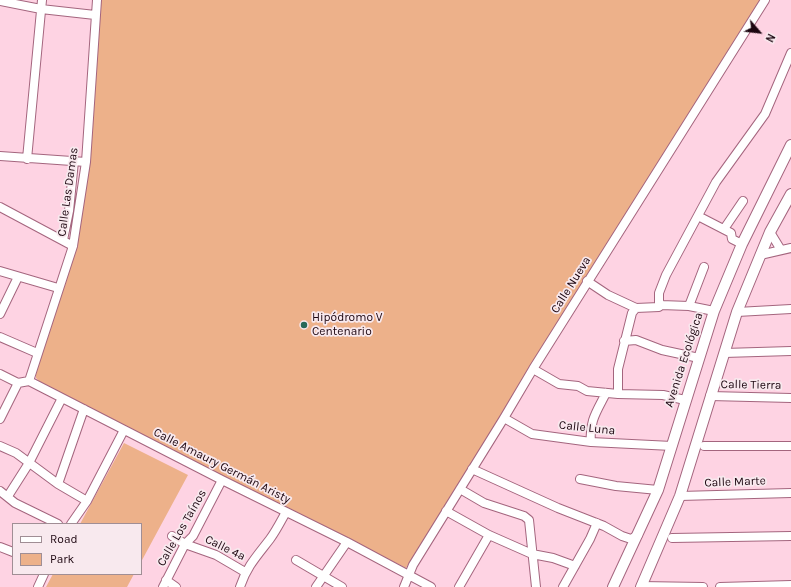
<!DOCTYPE html>
<meta charset="utf-8">
<style>
body{margin:0}
#map{position:relative;width:791px;height:587px;overflow:hidden;background:#fed3e3;font-family:Karla,sans-serif}
canvas{display:block}
.legend{position:absolute;left:12px;top:523px;width:130px;height:52px;box-sizing:border-box;background:#f8e9ee;border:1px solid #a08e95;margin:0;padding:5px 7px;list-style:none;font-size:12px;color:#1c0610}
.legend li{display:flex;align-items:center;gap:8px;height:20px}
.legend b{width:20px;border:1px solid #a08e95}
.north{position:absolute;left:739px;top:12px;width:40px;height:40px;-webkit-text-stroke:3px #f8e9ee;paint-order:stroke;rotate:118deg;font-size:11px;font-weight:700;line-height:16px;text-align:center;color:#1c0610}
.north::after{content:'';display:block;margin:auto;width:14px;height:18px;background:#1c0610;clip-path:polygon(50% 0,100% 100%,50% 72%,0 100%)}
</style>
<div id="map">
<canvas width="791" height="587"></canvas>
<ul class="legend">
<li><b style="height:5px;background:#fff"></b>Road</li>
<li><b style="height:11px;background:#edb18a"></b>Park</li>
</ul>
<div class="north">N</div>
</div>
<script>
const context = document.querySelector('canvas').getContext('2d');
context.lineJoin = 'round';
function fillPath(path, color) {
  context.fillStyle = color;
  context.fill(path, 'evenodd');
}
function stroke(path, color, width, dash) {
  context.strokeStyle = color;
  context.lineWidth = width;
  context.lineCap = dash ? 'butt' : 'round';
  context.setLineDash(dash || []);
  context.stroke(path);
}
function write(font, color, halo, rows, align = 'center') {
  context.font = font + ' Karla,sans-serif';
  context.lineWidth = 3.5;
  context.setLineDash([]);
  context.textBaseline = 'middle';
  context.strokeStyle = halo;
  context.fillStyle = color;
  for (const [text, x, y, turn = 0] of rows) {
    context.save();
    context.translate(x, y);
    context.rotate((+turn || 0) * Math.PI / 180);
    context.textAlign = isNaN(turn) ? turn : align;
    if (halo) context.strokeText(text, 0, 0);
    context.fillText(text, 0, 0);
    context.restore();
  }
}
const green = new Path2D(`
 M101,0H762L406,568L42,384L36,378V371L65,280L88,162Z
 M124,443L188,475L141,562V524H80Z
 M53,574H134L127,587H46Z`);
const minor = new Path2D(`
 M0,1L41,9L95,15
 M0,156L86,162
 M27,159L42,0
 M0,207L73,246
 M698,216L731,233L732,239L742,244
 M724,229L743,201
 M770,232L781,250
 M63,240L69,211L74,161
 M760,255L791,248
 M0,271L58,288
 M587,281L608,295L636,308
 M659,303V293L666,275L716,182L765,114L791,53
 M661,305L689,306L714,311
 M689,306L704,267
 M737,312L791,309
 M0,314L18,277
 M0,337L37,353
 M624,341L636,340L662,350L699,358
 M724,353L791,351
 M533,369L559,384L578,386L587,391L618,394L663,395L685,400
 M0,374L18,383L29,381L222,480L347,542L431,587
 M29,381L73,246L86,162L97,0
 M618,394V369L632,313L636,308L659,307L661,305L660,303
 M710,396L791,398
 M504,418L532,434L591,442L672,446
 M0,419L18,383
 M591,442C589,421 597,411 606,393
 M0,446L16,453L58,484L87,501
 M704,446H791
 M472,469L558,508L604,526L622,536L631,539L638,535
 M580,479L616,486L658,490
 M58,484L84,409
 M460,489L484,503L524,516L529,520L536,587
 M0,491L15,503L58,524
 M8,496L29,463L62,398
 M680,496L791,493
 M446,511L489,535L532,554L553,558L575,566
 M71,524L87,501L124,430
 M172,536L185,544L216,555L245,572
 M672,538L791,536
 M0,547L13,552
 M296,560L342,587
 M166,580L176,587
 M641,586L703,587
 M38,587L44,574
 M163,587L185,544L193,536L222,480
 M240,587C247,566 257,556 270,539C276,531 281,521 286,512
 M316,587L347,542
 M404,587L413,565L504,418L533,369L765,0
 M459,587L489,535
 M563,587L590,539L597,523
 M720,587L791,585`);
const major = new Path2D(`
 M613,587L658,490L714,311L742,244L791,145
 M641,587L680,496L737,312L770,232L791,194`);
const markers = [
 [304,325,4,"#276959"]
];
const streetNames = [
 ["Calle Las Damas",68,192,-82],
 ["Calle Nueva",571,285,-58],
 ["Avenida Ecológica",684,360,-72],
 ["Calle Tierra",751,385,1],
 ["Calle Luna",587,428,6],
 ["Calle Amaury Germán Aristy",222,466,27],
 ["Calle Marte",735,482,-2],
 ["Calle Los Taínos",182,528,-60],
 ["Calle 4a",225,548,26]
];
const poiNames = [
 ["Hipódromo V",312,318],
 ["Centenario",312,332]
];
fillPath(green, '#edb18a');
stroke(minor, '#a4657e', 10);
stroke(major, '#a4657e', 12);
stroke(minor, '#fff', 8);
stroke(major, '#fff', 10);
for (const [x, y, r, color] of markers) {
  const dot = new Path2D();
  dot.arc(x, y, r, 0, 2 * Math.PI);
  context.fillStyle = color;
  context.fill(dot);
  stroke(dot, '#f8e9ee', 1.5);
}
write('12px', '#1c0610', '#f8e9ee', streetNames);
write('12px', '#1c0610', '#f8e9ee', poiNames, 'left');
</script>
